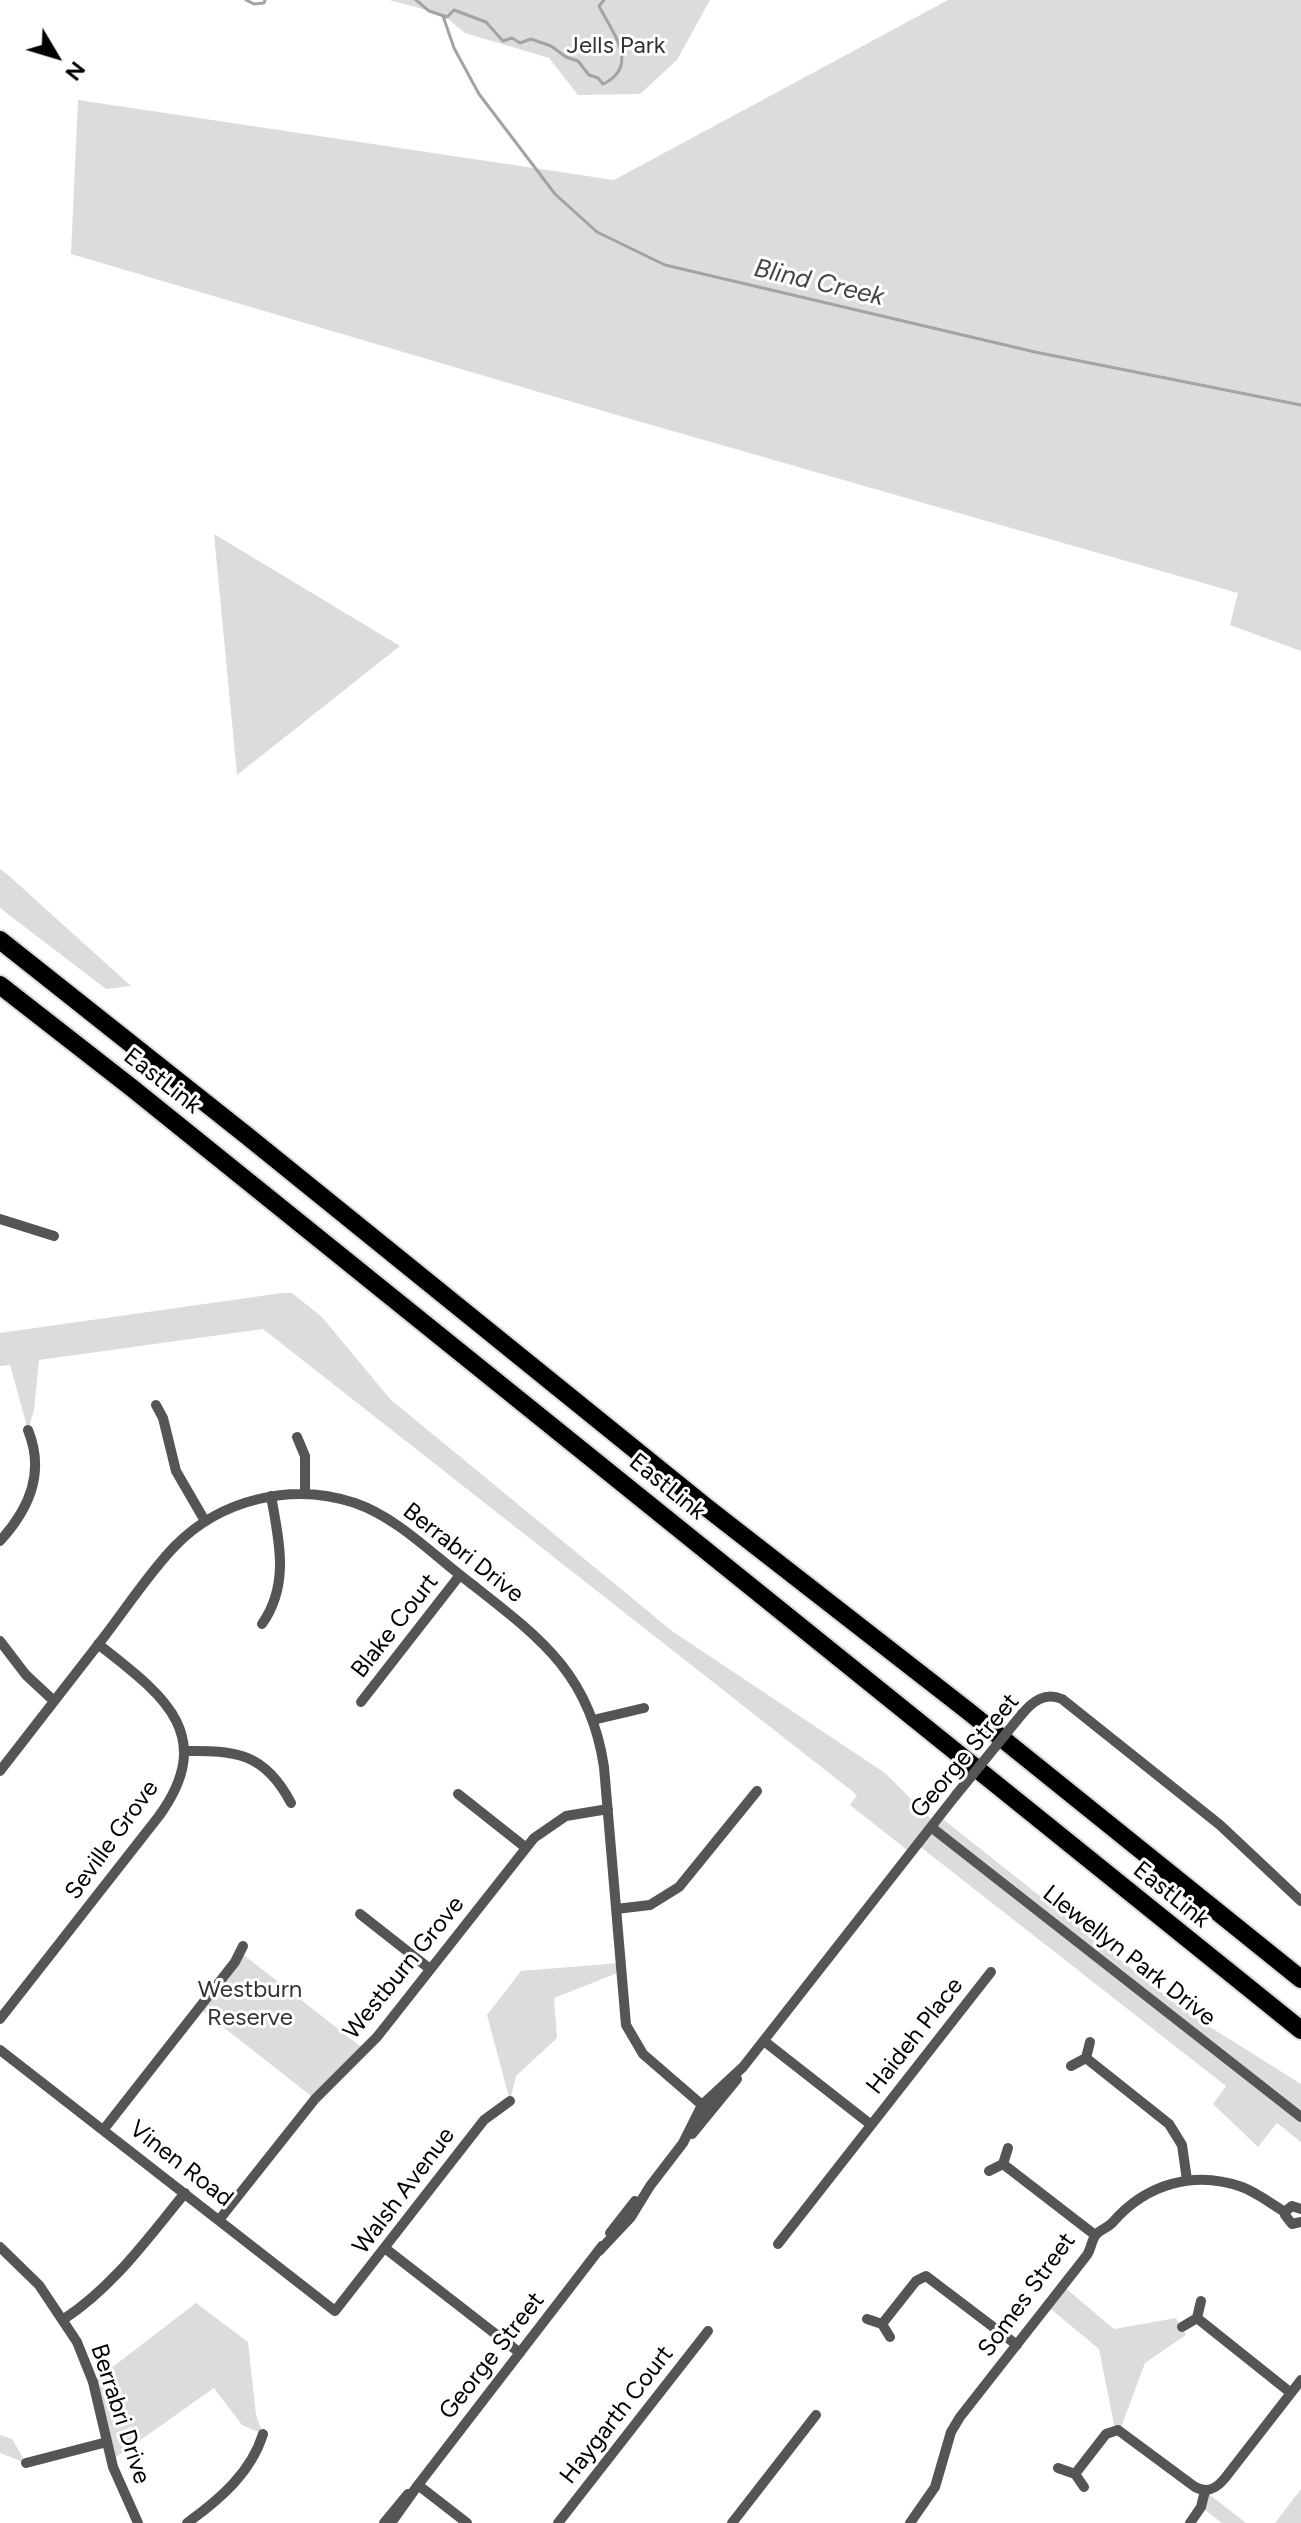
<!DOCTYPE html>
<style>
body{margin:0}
#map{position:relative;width:1301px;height:2523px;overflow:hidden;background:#fff;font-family:Figtree,sans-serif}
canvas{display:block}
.north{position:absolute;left:16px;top:16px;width:80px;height:80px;-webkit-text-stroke:6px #fff;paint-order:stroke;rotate:128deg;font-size:22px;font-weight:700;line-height:32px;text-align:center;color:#000}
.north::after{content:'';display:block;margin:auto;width:28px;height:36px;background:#000;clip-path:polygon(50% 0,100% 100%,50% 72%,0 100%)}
</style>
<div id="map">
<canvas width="1301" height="2523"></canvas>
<div class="north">N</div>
</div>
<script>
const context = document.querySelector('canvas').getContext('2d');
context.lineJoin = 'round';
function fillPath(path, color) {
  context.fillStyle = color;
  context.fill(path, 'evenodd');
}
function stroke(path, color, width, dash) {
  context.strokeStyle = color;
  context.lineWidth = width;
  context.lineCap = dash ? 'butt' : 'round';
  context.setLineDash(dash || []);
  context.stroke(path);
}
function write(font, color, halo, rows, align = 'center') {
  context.font = font + ' Figtree,sans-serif';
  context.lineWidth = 6;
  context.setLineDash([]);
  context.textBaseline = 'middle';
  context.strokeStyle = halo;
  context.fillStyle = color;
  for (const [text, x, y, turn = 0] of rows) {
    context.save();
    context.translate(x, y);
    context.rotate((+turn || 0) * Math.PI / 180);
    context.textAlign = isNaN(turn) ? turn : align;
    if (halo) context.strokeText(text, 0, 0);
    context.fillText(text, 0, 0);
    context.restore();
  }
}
const green = new Path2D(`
 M389,0H710L677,60L640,94L578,95L549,58L465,33L442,14Z
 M948,0H1301V651L1230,625L1238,593L627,418L71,254L78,100L614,180Z
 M214,534L400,646L237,775Z
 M0,869L8,875L131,986L106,989L0,908Z
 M282,1293H292L322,1317L390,1399L672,1631L885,1773L934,1822L939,1816L1186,2012L1301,2084V2142L1277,2123L1258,2147L1213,2104L1226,2086L918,1845L911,1853L850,1805L857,1795L263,1329L39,1360L34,1410L28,1430L10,1365L0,1366V1333Z
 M240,1952L365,2050L315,2099L199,2008Z
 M620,1963V1972L554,1998L557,2038L516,2076L510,2101L487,2015L521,1971Z
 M1063,2286L1114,2329L1176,2318L1186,2335L1145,2363L1120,2430L1115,2429L1099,2349L1047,2306Z
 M196,2303L248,2342L256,2415L263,2434L242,2425L214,2388L112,2460L93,2382Z
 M0,2435L12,2439L26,2463L0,2453Z
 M1301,2489V2523H1275Z
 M1205,2491L1246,2523H1222L1201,2507Z`);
const stream = new Path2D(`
 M246,0L254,4L264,3L265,0
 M416,0L429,11L447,17L454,10L486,22L503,41L512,38L520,43L531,39L551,46L566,57L578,61L589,75L598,78L603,84C641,66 612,32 599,6L604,0
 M443,16L454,48L479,94L555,194L597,232L665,265L1035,352L1301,405`);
const minor = new Path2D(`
 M0,1219L54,1236
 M156,1405L163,1418L176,1471L205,1521
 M297,1437L305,1456V1494
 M0,1541C30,1508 45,1472 28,1430
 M262,1624C290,1584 279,1541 271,1496
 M0,1641L26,1675L54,1701
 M361,1702L460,1575
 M1022,1714C1033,1701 1045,1692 1062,1699L1220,1825L1301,1901
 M593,1720L644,1708
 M184,1751C236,1750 265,1753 291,1803
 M0,1771C35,1726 70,1681 104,1637C127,1607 149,1573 175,1546C221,1499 292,1482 355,1503C398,1518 433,1555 469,1582C539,1637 590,1673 604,1767L626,2025L643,2054L702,2105L711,2108
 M458,1794L525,1847
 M931,1827L1301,2117
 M616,1909L650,1905L679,1887L757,1791
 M360,1914L430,1969
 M0,2019L159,1816C219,1733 160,1693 98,1644
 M764,2041L870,2124
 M0,2050L335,2311L484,2120L510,2101
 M1086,2058L1169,2124L1182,2145L1187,2180
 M1071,2066L1086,2058L1090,2042
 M104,2129L235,1962L243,1946
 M692,2134L737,2079
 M1003,2164L1095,2235
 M989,2171L1003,2164L1008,2148
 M1301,2209L1292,2206L1287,2210L1285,2215L1292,2224L1301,2222
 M219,2220L315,2099L377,2037L534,1838L566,1816L608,1809
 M610,2233L635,2201
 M778,2244L991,1972
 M0,2247L39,2285L77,2342L93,2382L113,2467L138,2523
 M386,2249L520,2353
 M599,2251L631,2217L650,2186L683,2143L702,2105L743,2067L956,1795
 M1197,2318L1291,2393
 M64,2319C114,2286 147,2239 185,2193
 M867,2319L882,2324L890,2337
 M882,2324L916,2281L926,2276L1017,2345
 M1182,2327L1197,2318L1201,2301
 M26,2463L107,2442
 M1058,2468L1075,2474L1084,2487
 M1075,2474L1106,2434L1118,2430L1195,2487C1208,2494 1217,2488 1225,2478L1301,2380
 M418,2485L467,2523
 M187,2523C219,2500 251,2473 263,2434
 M384,2523L408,2494
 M391,2523L418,2485L602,2246
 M558,2523L708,2331
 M732,2523L816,2415
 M910,2523L935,2487L951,2432L960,2417L1087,2255C1091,2249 1091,2243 1094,2238C1096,2231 1108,2228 1113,2222C1146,2184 1194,2170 1242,2187C1258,2193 1271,2204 1285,2212
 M1190,2523L1201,2507L1205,2491`);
const motorway = new Path2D(`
 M0,940L246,1135L706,1507L968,1711L1301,1979
 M0,985L132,1088L1301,2030`);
const minorBridge = new Path2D(`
 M956,1795L1022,1714`);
const parkNames = [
 ["Jells Park",616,46],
 ["Westburn",250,1990],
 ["Reserve",250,2018]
];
const streetNames = [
 ["EastLink",162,1081,38],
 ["EastLink",667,1487,39],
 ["Berrabri Drive",463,1553,38],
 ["Blake Court",395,1626,-52],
 ["George Street",965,1756,-50],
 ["Seville Grove",112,1840,-54],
 ["EastLink",1171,1895,39],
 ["Llewellyn Park Drive",1129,1956,38],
 ["Westburn Grove",404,1968,-51],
 ["Haideh Place",915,2036,-52],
 ["Vinen Road",181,2164,38],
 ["Walsh Avenue",404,2191,-53],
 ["Somes Street",1027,2295,-54],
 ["George Street",492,2356,-52],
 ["Berrabri Drive",120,2414,72],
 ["Haygarth Court",617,2415,-52]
];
const waterNames = [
 ["Blind Creek",819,283,13]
];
fillPath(green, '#dcdcdc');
stroke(stream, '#a3a3a3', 3);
stroke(motorway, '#dbdbdb', 22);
stroke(minor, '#555', 10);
stroke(motorway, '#000', 18);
stroke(minorBridge, '#555', 10);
write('24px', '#333', '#fff', parkNames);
write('24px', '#000', '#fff', streetNames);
write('italic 26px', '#444', '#fff', waterNames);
</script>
